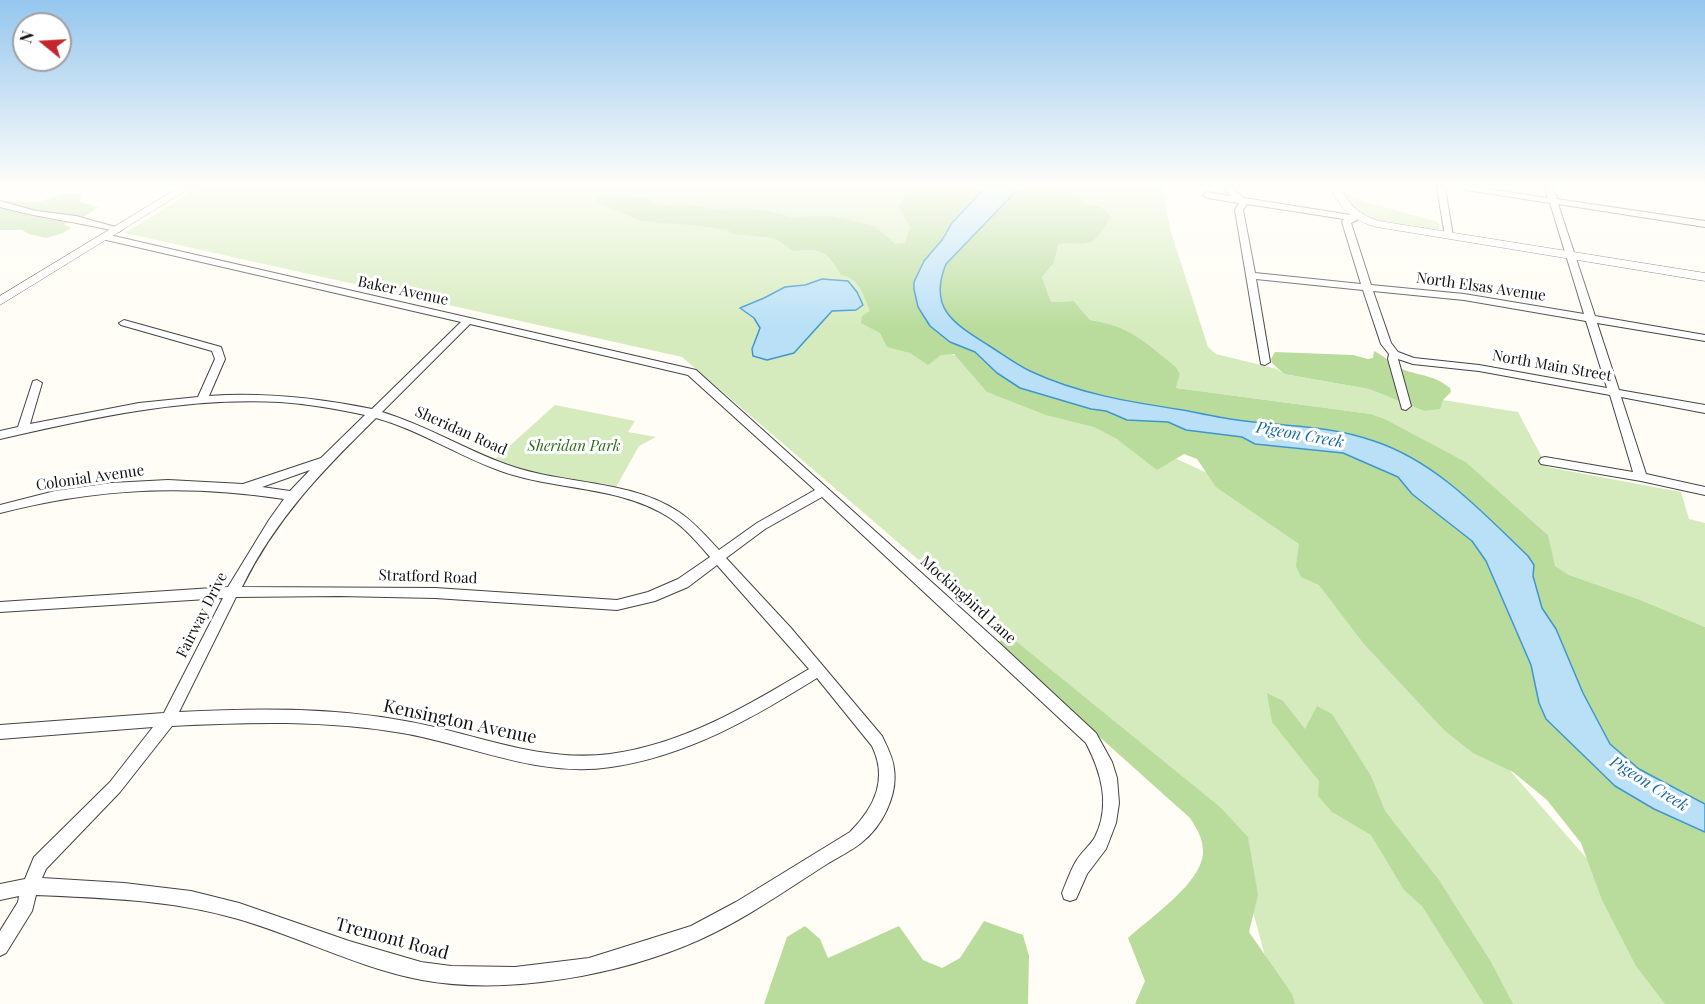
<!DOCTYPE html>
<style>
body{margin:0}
#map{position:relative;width:1705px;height:1004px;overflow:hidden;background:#fffdf5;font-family:"Playfair Display",serif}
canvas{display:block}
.north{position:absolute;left:12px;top:12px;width:60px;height:60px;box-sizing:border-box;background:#fff;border:2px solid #a0a0a0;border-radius:50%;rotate:288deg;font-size:16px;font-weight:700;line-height:24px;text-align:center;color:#111}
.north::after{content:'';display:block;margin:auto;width:21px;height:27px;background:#c4262e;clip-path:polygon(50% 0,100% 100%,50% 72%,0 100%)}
</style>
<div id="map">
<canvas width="1705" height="1004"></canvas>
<div class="north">N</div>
</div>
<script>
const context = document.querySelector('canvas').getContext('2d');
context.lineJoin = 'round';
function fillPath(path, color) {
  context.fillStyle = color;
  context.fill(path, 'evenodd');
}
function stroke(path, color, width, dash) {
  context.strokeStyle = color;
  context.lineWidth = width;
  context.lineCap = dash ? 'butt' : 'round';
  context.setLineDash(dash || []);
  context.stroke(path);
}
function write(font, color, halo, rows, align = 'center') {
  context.font = font + ' "Playfair Display",serif';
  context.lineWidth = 6;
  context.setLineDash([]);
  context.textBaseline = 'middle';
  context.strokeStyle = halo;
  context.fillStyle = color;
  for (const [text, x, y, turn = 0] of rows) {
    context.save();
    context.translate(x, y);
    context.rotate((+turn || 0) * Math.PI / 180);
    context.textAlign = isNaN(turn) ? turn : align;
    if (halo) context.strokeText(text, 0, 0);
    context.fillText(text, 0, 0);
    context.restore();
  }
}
const green = new Path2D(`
 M197,188H948L884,280L928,343L1280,507L1705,994V1004H1284L1275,993L1232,834L1167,773L682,357L125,233Z
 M1062,188H1163L1170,229L1208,347L1216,354L1277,369L1284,374L1369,389L1424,411L1443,400L1518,412L1547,467L1681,492L1689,519L1705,523V627L1638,599L1569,575L1554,566L1548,535L1466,462L1385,419L1371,414L1176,388L1180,374L1176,367C1145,342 1131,326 1090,320L1074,301L1051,302L1042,277L1054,263L1058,245L1066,241L1087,243L1103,208C1087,203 1077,193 1063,192Z
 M1344,192L1366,202L1438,222L1440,230L1366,218L1347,204Z
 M555,405L635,421L628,432L656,437L639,446L615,489L534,474L495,459Z`);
const forest = new Path2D(`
 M909,188H985L944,234L942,240L924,261L914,282V289L918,307L930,326L950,342L975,352L997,373L1091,409L1106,411L1127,420L1168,422L1186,430L1243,437L1255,444L1343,453L1398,477L1412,494L1472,541L1486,561L1531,665L1539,703L1546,719L1615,786L1654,809L1705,832V1004H1665L1636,966L1602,900L1581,843L1547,800L1513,772L1473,753L1444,730L1364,644L1319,585L1301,577L1296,566L1299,544L1216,487L1197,459L1184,454L1157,470L1117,439L1094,427L1046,415L987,392L954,354L941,355L928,365L910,353L887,347L880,333L861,323L862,316L870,311C863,295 860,278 841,275C827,251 822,248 794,251L774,238L733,234L727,230L694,225L658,223L639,220L595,202L596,197L606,195L643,197L655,204L664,205L684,204L713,209L745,208L773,212L790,217L830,216L868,224L876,227L895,244L905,243L910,227L899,207Z
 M1019,188H1062L1063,192C1072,193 1080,193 1084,202C1094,205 1107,206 1110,218C1105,226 1098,241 1087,243C1077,246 1069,240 1058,245L1054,263L1042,277L1051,302L1074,301L1090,320C1131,326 1145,342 1176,367L1180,374L1176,388L1371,414L1385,419L1466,462L1548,535L1555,566L1569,575L1638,599L1705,627V804L1639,769L1610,744L1583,693L1556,629L1542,608L1533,576L1534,565L1528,556C1482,512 1437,462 1374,441C1332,426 1288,426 1245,421C1224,419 1203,414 1183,410C1130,402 1079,394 1030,371C1015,364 1001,353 988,345C953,323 928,308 946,264Z
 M66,193H81L80,202L98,207L80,220L64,224L71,228L63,233L46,238L29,234L22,230H0V201L38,202Z
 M1374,351C1383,355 1390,363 1397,367C1415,376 1432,373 1450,388L1451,392L1443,400L1440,409L1424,411L1369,389L1284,374L1272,363L1271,359L1275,352L1353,355L1368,359L1373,358Z
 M1007,634L1220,807L1248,837L1258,895L1249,932L1292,994L1295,1004H1135L1145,981L1128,938C1149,919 1203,882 1203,852C1203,838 1197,829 1190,818L1008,655L998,643Z
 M1267,693L1283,701L1305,729L1317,706L1332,714L1371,776L1385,811L1439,880L1491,962L1513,1004H1484L1422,906L1404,890L1371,835L1332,812L1318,796L1319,781L1272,722Z
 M984,921L1023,935L1029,956L1028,1004H764L787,937L805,926L820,939L828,958L899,926L923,960L942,968L960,958Z`);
const water = new Path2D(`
 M985,188H1019L946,264C928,308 953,323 988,345C1001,353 1015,364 1030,371C1079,394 1130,402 1183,410C1203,414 1224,419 1245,421C1288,426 1332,426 1374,441C1437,462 1482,512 1528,556L1534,565L1533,576L1542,608L1556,629L1583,693L1610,744L1639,769L1705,804V832L1654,809L1615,786L1546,719L1539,703L1531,665L1486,561L1472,541L1412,494L1398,477L1343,453L1255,444L1242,437L1186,430L1168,422L1127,420L1106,411L1091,409L1020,388L997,373L975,352L950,342L930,326L918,307L914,289V282L924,261L942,240L952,223Z
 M822,279L848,281L857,292L863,305L856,310L832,311L794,353L767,360L753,356L752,349L760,328L754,318L740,308L764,298L785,287L805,285Z`);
const minor = new Path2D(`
 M1224,188H1232L1244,198L1357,216V220L1351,223L1371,285L1464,294L1584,314L1550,203L1466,190L1462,188H1481L1548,198L1545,188H1553L1557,199L1705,221V227L1558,204L1595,316L1705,335V341L1597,323L1619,390L1705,405V413L1621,397L1646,474L1705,487V495L1641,481L1541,464L1539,461L1541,458L1545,457L1633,472L1610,395L1479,371L1413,364L1398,359L1411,406L1406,410L1402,409L1388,359L1389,354L1381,344L1363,290L1256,279L1270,362L1265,365L1261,364L1235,210L1239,203L1207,198L1203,195L1207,192L1231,196ZM1247,204L1344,219L1342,222L1361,284L1255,273L1243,210ZM1373,291L1464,300L1586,321L1607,388L1479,365L1414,358L1398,352L1391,343Z
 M1437,188H1445L1453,236L1452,238H1446L1445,236Z
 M0,201L36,211L76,216L123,229L119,232C79,222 39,218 0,207Z
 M105,234L696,370L996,640L1096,733L1112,762L1117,778L1119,803L1116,823L1106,849L1087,874L1076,899L1070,901L1064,899L1062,893C1066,883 1070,872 1075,863C1080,853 1090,846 1095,837C1111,805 1101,772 1086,743L822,497L765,529L726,558L791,628L882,736C887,747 893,757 894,769C898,795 882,827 861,843C851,851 838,857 827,864C786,890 744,920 699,940C620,975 508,996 422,980C359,968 300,937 238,919C173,900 104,898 36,895L32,911L6,953L0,956V931L18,902L19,896L0,900V884L25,879L34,857L110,782L153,727L0,739V725L164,713L223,598L0,612V602L228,587L269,520L284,499C185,484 97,488 0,513V505L55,491L111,483L168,480L243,484L321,458L365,415C337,409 309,404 280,402C185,397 91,418 0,439V431L18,427L33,381L37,380L42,383L30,424L139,403L198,397L215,359L212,351L121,325L119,323L124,320L221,347L225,359L209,396C264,392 317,398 372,409L461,322L102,239L101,237ZM470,324L688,375L815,490L757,523L719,550C707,537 694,522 679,512C629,479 564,485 508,465C465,450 426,425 382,412ZM376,418C419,430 457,455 498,470C554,491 620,485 670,518C685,528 698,543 710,557L678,579L648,592L617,600L435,588L242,587C276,518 322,471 376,418ZM310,470L290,491L262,487ZM717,565L809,669C747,706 684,744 610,754C538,763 475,733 405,721C331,707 254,708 179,712L236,597L339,596L435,598L617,610L655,601L688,587ZM817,678L872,746C888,779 875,807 850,832L736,902L691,926L589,958L515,967L451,966L421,962L349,941L239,903L191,891L124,883L42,878L46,869L120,792L172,726C249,722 326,720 402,733C472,745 538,778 611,767C687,756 753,718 817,678Z`);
const tertiary = new Path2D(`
 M178,188H190L0,305V296Z
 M1331,188H1341C1349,206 1360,215 1379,221L1705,273V281L1377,227C1354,221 1340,210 1331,188Z`);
const streetNames = [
 ["North Elsas Avenue",1481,287,8],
 ["Baker Avenue",403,291,12],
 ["North Main Street",1552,366,10],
 ["Sheridan Road",461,431,24],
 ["Colonial Avenue",90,478,-8],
 ["Stratford Road",428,577,2],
 ["Mockingbird Lane",968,600,42],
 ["Fairway Drive",202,615,-63]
];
const parkNames = [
 ["Sheridan Park",574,446]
];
const waterNames = [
 ["Pigeon Creek",1300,435,10],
 ["Pigeon Creek",1649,784,32]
];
const nearStreetnames = [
 ["Kensington Avenue",460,722,12],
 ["Tremont Road",392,939,15]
];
fillPath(green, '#d5ebbd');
fillPath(forest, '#b9dc9c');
fillPath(water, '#b9e0f7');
stroke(water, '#3f96cf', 1.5);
stroke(minor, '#444', 2);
stroke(tertiary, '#444', 1);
fillPath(minor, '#fff');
fillPath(tertiary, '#fff');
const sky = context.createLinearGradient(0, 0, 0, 328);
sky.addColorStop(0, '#95c6ee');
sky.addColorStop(0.57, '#fffefa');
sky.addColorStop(1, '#fffefa00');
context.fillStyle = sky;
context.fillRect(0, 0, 1705, 328);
write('15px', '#111', '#fff', streetNames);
write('italic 15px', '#2f6b1f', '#fff', parkNames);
write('italic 16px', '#1768a6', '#fff', waterNames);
write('18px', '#111', '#fff', nearStreetnames);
</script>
